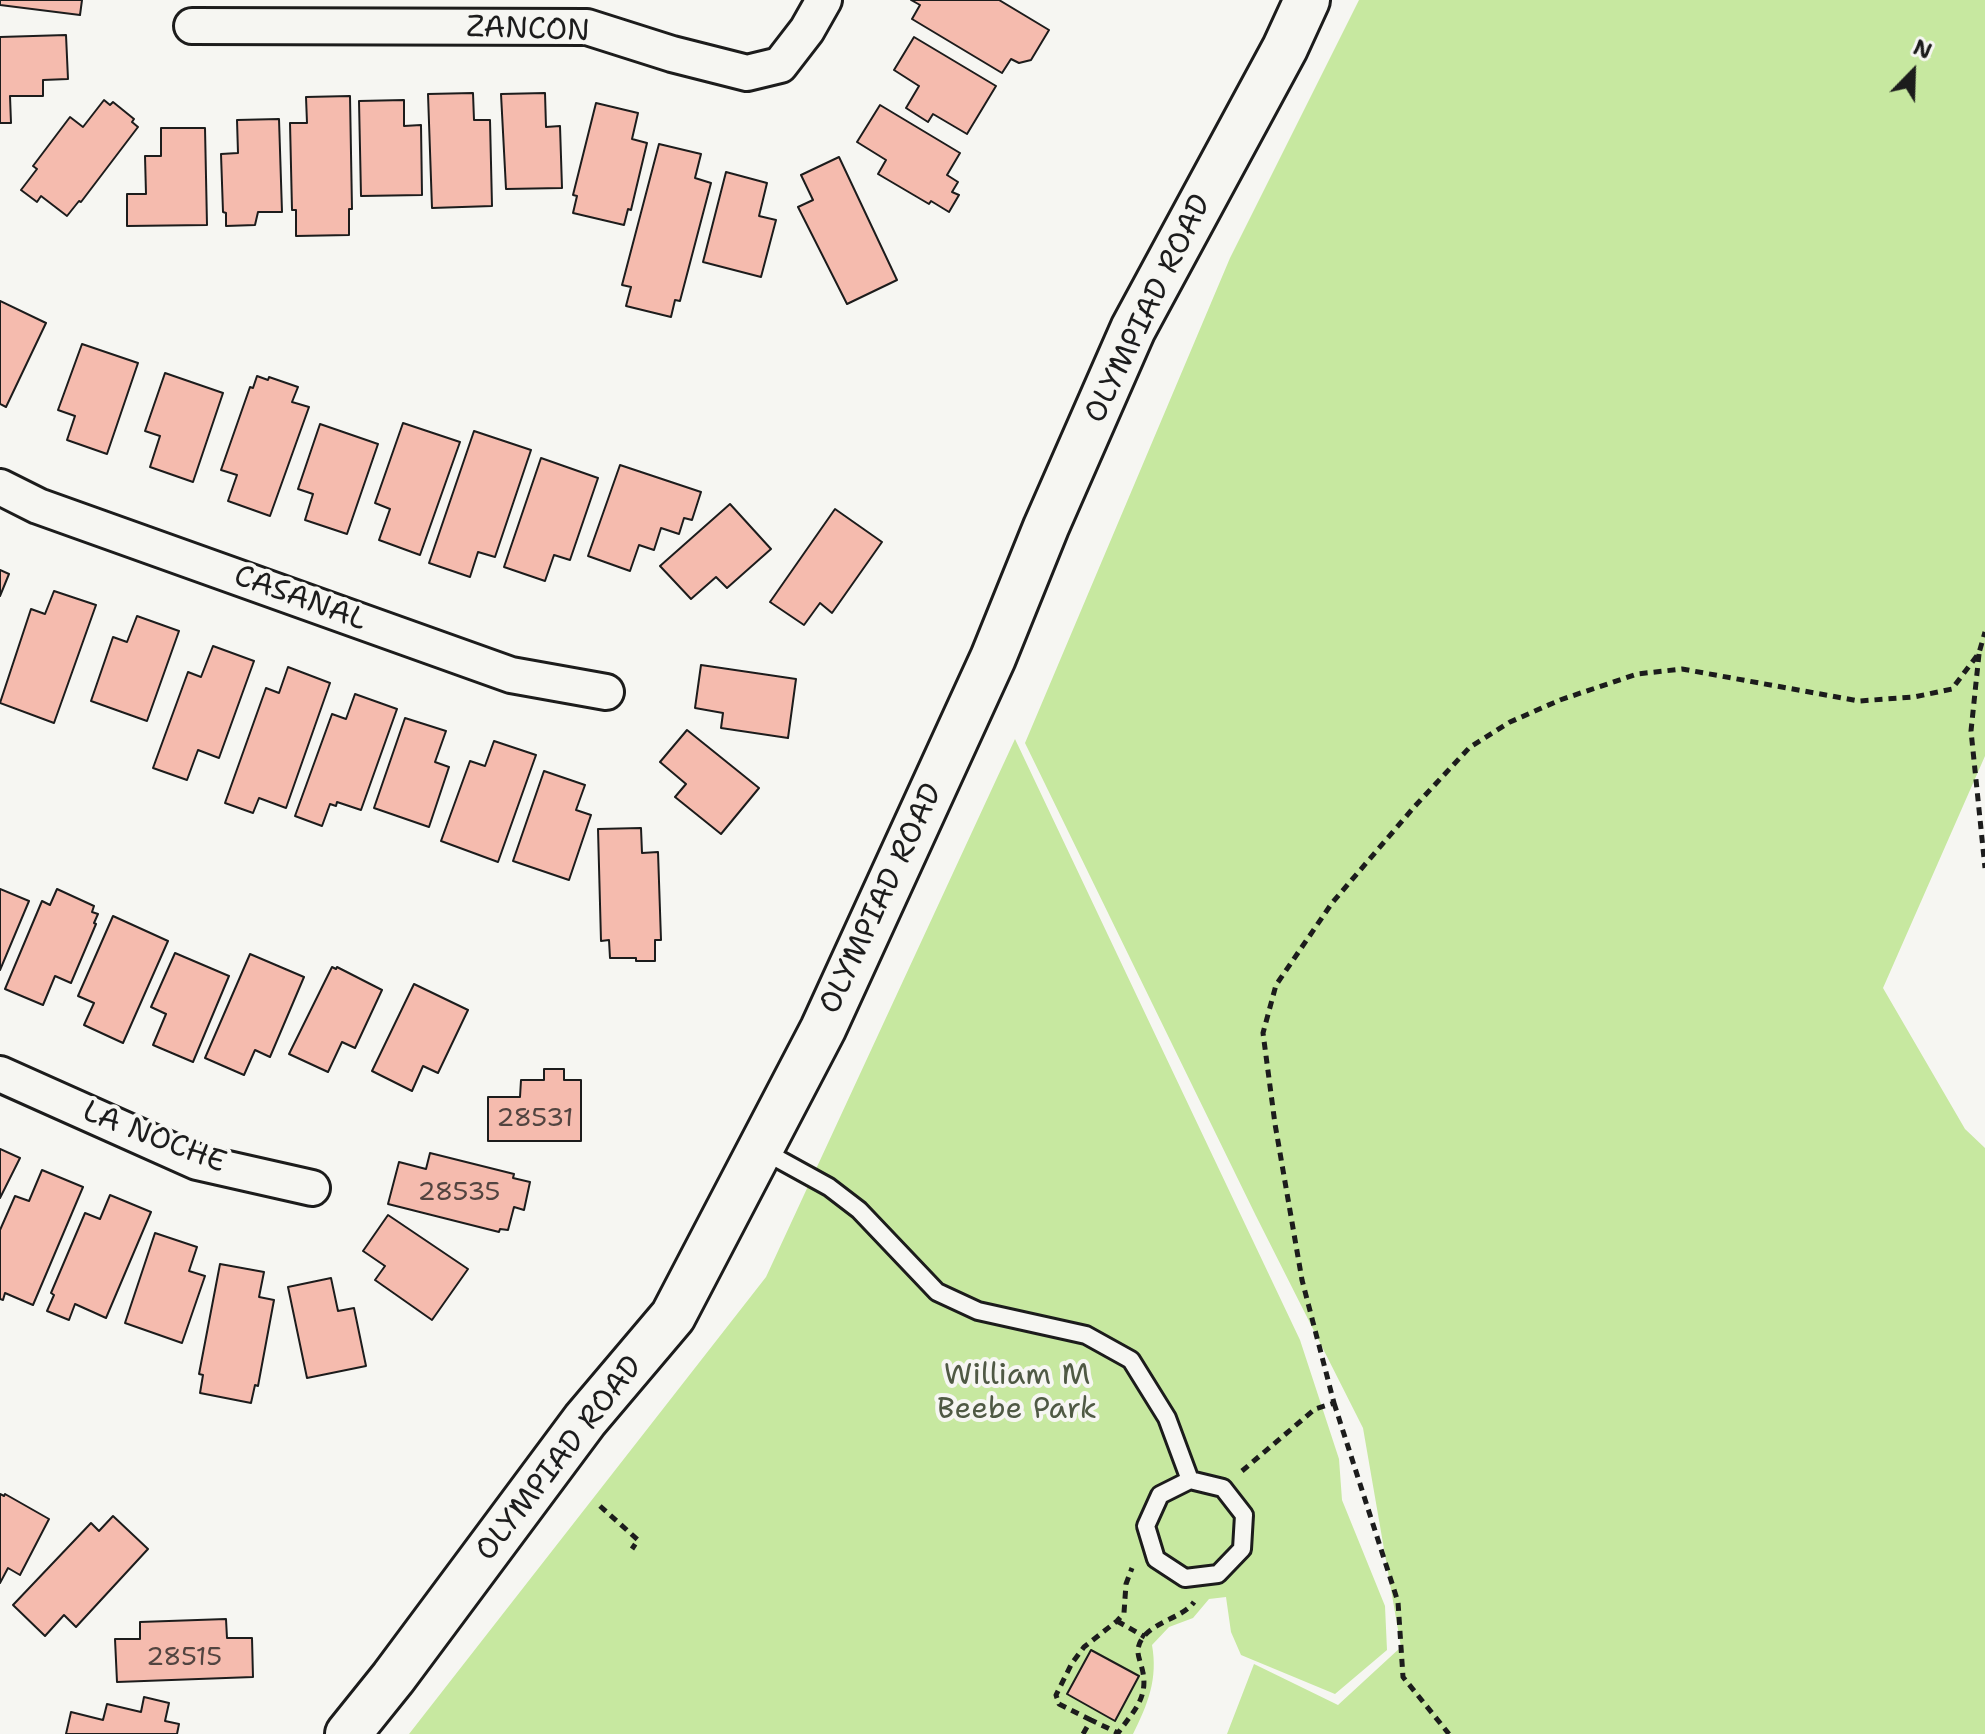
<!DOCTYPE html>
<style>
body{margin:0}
#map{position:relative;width:1985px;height:1734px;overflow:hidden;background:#f6f6f2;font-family:"Shantell Sans",sans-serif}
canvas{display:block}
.north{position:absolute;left:1873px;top:32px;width:80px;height:80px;-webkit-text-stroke:6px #f6f6f2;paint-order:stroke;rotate:23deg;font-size:22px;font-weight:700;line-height:32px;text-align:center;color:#1c1c1c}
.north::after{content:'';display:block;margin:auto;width:28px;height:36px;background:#1c1c1c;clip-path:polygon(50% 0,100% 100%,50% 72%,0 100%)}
</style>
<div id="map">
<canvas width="1985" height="1734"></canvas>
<div class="north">N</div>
</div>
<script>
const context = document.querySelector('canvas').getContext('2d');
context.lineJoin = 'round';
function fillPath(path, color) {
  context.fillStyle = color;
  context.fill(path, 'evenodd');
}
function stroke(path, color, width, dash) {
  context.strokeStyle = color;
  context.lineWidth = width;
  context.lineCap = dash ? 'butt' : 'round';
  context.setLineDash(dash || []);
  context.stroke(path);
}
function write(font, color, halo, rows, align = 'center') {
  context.font = font + ' "Shantell Sans",sans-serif';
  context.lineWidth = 8;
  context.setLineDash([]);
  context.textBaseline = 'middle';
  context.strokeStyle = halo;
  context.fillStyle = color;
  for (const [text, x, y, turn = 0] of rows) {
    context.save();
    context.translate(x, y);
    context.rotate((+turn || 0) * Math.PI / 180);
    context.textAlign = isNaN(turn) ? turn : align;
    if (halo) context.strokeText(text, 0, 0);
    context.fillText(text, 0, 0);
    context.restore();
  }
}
const green = new Path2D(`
 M1359,0H1985V756L1883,988L1965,1129L1985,1148V1734H1227L1254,1664L1338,1705L1401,1647L1363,1428L1256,1216L1025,743L1230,258Z
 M1015,739L1300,1340L1339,1459L1342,1500L1385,1606L1387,1650L1335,1694L1241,1655L1231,1632L1226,1597L1209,1599L1193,1618L1169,1627L1152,1645C1158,1679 1148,1704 1133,1734H409L766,1277Z`);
const building = new Path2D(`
 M0,0H82L80,15L0,5Z
 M911,0H999L1049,30L1031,60L1019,63L1011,59L1002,73L912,19L920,5Z
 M66,35L68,79L43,80V96H10L11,123H0V37Z
 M914,37L996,86L967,134L933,114L928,122L906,108L919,86L894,70Z
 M473,93L474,120H490L492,206L432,208L428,94Z
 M545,93L546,127L560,126L562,188L506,189L501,94Z
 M350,96L352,209H349V235L296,236V210H292L290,123H307L306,97Z
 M104,100L110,105L113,102L134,119L132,122L138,127L81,202L79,201L67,216L41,196L37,202L21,190L37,169L33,166L70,117L83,127Z
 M404,100V126L421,125L422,195L361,196L359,101Z
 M596,103L638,113L632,139L647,143L631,210L628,209L624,225L573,213L577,196L573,195Z
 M880,105L960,153L947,175L958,182L952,192L959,195L949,212L931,201L929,204L878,174L886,160L857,142Z
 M279,119L282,212H258L255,225L226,226V213L223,212L221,154L238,153L237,120Z
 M161,128H205L207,225L127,226V194H146L145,156H161Z
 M659,144L701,154L695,178L711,183L680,301L675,300L671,317L626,306L631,287L622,285Z
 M839,157L897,280L847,304L798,207L813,200L801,175Z
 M726,172L767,183L759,216L776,220L761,277L703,262Z
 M0,301L46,323L6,407L0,404Z
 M82,344L138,363L107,454L67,440L75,416L58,410Z
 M165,373L223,393L193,482L150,467L160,436L145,431Z
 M257,376L268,380L269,377L298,387L292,402L309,407L270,516L228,501L237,475L221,470L250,387L253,388Z
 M403,423L460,442L420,555L379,540L390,509L375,503Z
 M320,424L378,444L347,534L305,520L313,494L298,489Z
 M474,431L531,450L495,557L478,552L470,577L429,563Z
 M541,458L598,478L570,560L554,555L545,581L504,567Z
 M620,465L701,492L692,520L684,518L679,534L661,528L654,550L639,545L630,571L588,556Z
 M730,504L771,549L727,588L716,577L691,599L660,566Z
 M835,509L882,542L832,613L820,603L804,625L770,602Z
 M0,570L9,574L0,596Z
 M54,591L96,605L54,723L0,703L31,609L45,614Z
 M137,616L179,631L147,721L91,701L113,637L127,642Z
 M213,646L254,661L219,758L198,750L187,780L153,768L188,672L201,677Z
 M701,665L796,679L788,738L721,728L723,713L695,708Z
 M288,667L330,683L286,808L259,798L253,813L225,803L266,688L279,693Z
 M355,694L397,709L361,810L337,802L336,806L330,804L322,826L295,816L332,714L346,719Z
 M405,718L446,731L435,762L449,767L429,827L374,808Z
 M687,730L759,788L721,834L675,797L686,784L660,762Z
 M494,741L536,755L498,862L441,841L470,761L485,766Z
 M544,771L585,785L576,810L591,815L569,880L513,861Z
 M641,828L642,853L658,852L661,940H655V961H636V958H610L609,940L601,941L598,829Z
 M0,889L29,901L0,970Z
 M57,889L94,906L92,912L98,914L94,923L96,924L71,983L55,976L43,1005L5,989L42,901L50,905Z
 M113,916L168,941L123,1043L84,1025L94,1003L78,996Z
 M175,953L229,976L193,1062L153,1045L166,1014L151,1007Z
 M250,954L304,977L270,1057L255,1050L244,1075L205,1058Z
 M332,967L336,969L337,967L382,990L355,1048L342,1042L328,1072L289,1054Z
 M414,984L468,1010L438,1073L423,1066L412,1091L372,1071Z
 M544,1069H564V1080H581V1141H488V1097H520L521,1080H544Z
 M0,1149L20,1158L0,1198Z
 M430,1153L514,1174L513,1178L530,1182L524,1210L514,1207L508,1230L500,1229L499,1232L388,1204L399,1162L426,1169Z
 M42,1170L83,1187L33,1305L5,1293L3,1300L0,1299V1230L15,1196L29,1201Z
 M110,1195L151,1212L106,1318L75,1304L69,1320L47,1311L54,1295L51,1293L85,1213L100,1219Z
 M388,1215L468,1269L432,1320L375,1280L385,1266L363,1251Z
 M155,1233L197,1247L189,1271L205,1276L182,1343L125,1323Z
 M220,1264L264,1272L259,1297L274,1300L258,1386L255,1385L251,1403L200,1393L203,1375L199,1374Z
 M331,1278L338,1311L354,1308L366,1366L307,1378L288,1287Z
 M0,1494L4,1496L5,1494L49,1519L20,1575L8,1568L0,1583Z
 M113,1516L148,1549L76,1627L64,1615L45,1636L13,1605L91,1523L99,1531Z
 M226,1619L227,1638H252L253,1677L117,1682L115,1639H140V1622Z
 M1091,1650L1139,1676L1115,1721L1067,1694Z
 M144,1697L169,1703L165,1721L179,1724L177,1734H66L71,1712L103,1720L107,1704L141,1712Z`);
const path = new Path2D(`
 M1979,654L1971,731L1985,868
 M1334,1403L1398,1602L1403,1677L1449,1734
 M1242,1471L1315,1409L1334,1403L1302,1280L1275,1124L1263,1033L1276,985L1332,903L1415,806L1470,747L1510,722L1560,700L1637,674L1682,669L1859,701L1914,697L1952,689L1979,653L1985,632
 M600,1506L638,1540L632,1549
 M1117,1621L1145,1637
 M1091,1720L1059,1704L1056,1695L1072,1663L1084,1647L1117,1621L1124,1613L1126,1584L1132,1568
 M1083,1734L1091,1720L1118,1733C1132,1713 1148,1699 1143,1673C1142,1666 1137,1655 1138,1649C1142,1623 1182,1620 1194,1602`);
const service = new Path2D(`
 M760,1149L829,1187L859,1210L937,1292L978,1311L1086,1335L1131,1360L1167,1418L1190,1480
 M1190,1480L1223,1488L1244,1515L1242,1549L1218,1574L1185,1578L1156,1559L1146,1526L1160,1495Z`);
const minor = new Path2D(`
 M192,26L587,27L672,54L747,73L780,65L807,30L824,0
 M0,487L38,506L511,675L606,692
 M0,1074L197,1162L312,1188`);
const secondary = new Path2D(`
 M348,1734L393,1678L585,1420L673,1316L823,1029L993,658L1046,527L1133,329L1285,48L1307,0`);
const numberNames = [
 ["28531",535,1119],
 ["28535",459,1193],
 ["28515",184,1658]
];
const streetNames = [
 ["ZANCON",528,30,2],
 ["OLYMPIAD ROAD",1149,309,-64],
 ["CASANAL",300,599,20],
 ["OLYMPIAD ROAD",882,899,-65],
 ["LA NOCHE",154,1138,21],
 ["OLYMPIAD ROAD",560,1459,-52]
];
const parkNames = [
 ["William M",1017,1376],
 ["Beebe Park",1017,1410]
];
fillPath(green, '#c7e8a0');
fillPath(building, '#f5bbae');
stroke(building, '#1c1c1c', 2);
stroke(service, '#1c1c1c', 22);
stroke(minor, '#1c1c1c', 40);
stroke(secondary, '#1c1c1c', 50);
stroke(path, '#1c1c1c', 5, [8, 6]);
stroke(service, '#f6f6f2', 16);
stroke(minor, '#f6f6f2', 34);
stroke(secondary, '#f6f6f2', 44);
write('26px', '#524440', null, numberNames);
write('30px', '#1c1c1c', '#f6f6f2', streetNames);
write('30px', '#4f5944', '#f6f6f2', parkNames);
</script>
